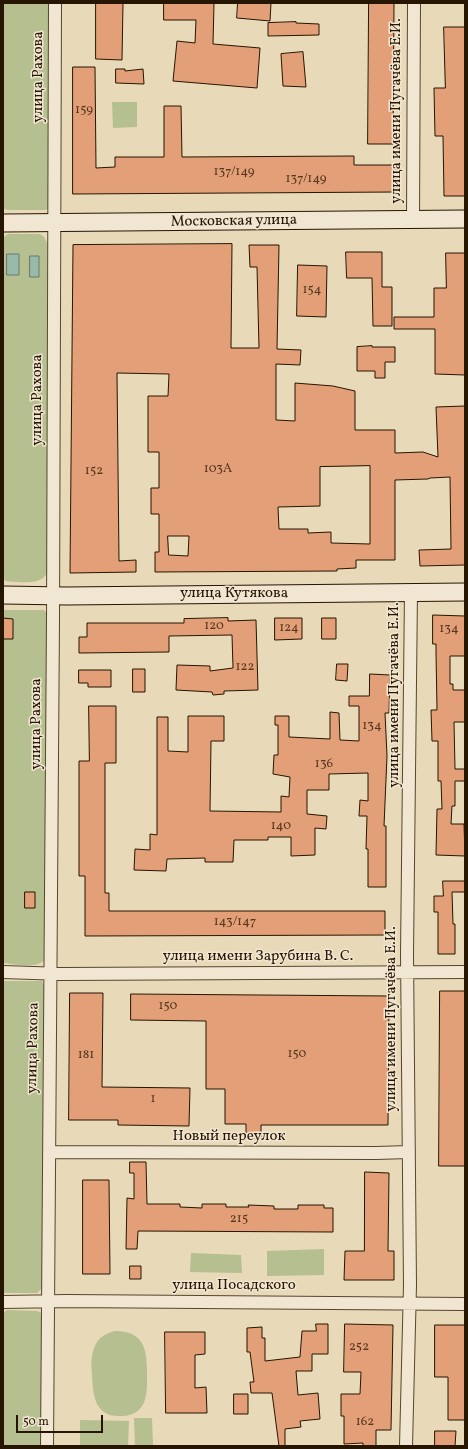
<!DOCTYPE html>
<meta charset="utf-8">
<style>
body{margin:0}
#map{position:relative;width:468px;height:1449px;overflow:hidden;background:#e8d9b8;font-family:Vollkorn,serif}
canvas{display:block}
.frame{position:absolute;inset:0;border:4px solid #261500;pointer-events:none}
.scale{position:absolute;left:16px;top:1415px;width:87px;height:18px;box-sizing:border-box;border:2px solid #261500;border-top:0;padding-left:5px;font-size:12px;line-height:14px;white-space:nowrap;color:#261500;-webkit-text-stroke:3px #f0e6d1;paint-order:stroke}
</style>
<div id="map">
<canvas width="468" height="1449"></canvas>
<div class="frame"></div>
<div class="scale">50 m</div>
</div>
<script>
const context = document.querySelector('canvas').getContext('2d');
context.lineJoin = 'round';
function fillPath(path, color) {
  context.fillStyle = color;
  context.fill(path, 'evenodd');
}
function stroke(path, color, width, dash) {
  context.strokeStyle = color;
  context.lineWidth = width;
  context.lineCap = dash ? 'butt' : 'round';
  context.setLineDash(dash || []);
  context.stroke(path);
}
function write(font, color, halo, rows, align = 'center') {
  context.font = font + ' Vollkorn,serif';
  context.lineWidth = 3;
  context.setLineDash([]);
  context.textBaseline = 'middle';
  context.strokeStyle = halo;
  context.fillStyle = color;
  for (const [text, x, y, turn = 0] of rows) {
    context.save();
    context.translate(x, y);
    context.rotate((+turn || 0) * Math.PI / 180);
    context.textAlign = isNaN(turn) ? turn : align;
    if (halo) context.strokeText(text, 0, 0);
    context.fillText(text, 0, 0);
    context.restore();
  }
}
const green = new Path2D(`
 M3,3H49L50,206L48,209L45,210H7L3,208Z
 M112,102H137V127L113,128Z
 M8,234H40L44,237L47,243V573C41,586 18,582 6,581L3,579V240L4,237Z
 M3,610H44L48,614L46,958C39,970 15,964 3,963Z
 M3,981H42L45,987L43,1287L37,1293H3Z
 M324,1249V1275L267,1276V1251Z
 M191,1253L241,1255L242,1273L190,1272Z
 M7,1310L37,1311L42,1313V1446H3V1313Z
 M115,1331C143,1331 147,1348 147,1372C147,1391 149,1414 123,1416C94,1418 93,1395 92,1374C91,1363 91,1352 97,1342C101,1336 108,1333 115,1331Z
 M134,1418H152L153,1446H135Z
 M80,1420L129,1421L128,1446L80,1445Z`);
const water = new Path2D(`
 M7,254H19V275H7Z
 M30,256H39V277H30Z`);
const building = new Path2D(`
 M96,3H123L122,60L96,59Z
 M164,3H214L213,44L260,48L257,88L173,81L177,41L195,43L196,20H164Z
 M238,3H271L270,21L237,18Z
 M369,3H394L393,144H368Z
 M296,22V23L319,24V35L268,36V23Z
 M444,27H465V196H444L443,136H435L434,88H445Z
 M303,52L306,87L283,86L281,54Z
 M73,67H95L96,168L115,167V157H164V106H181L182,157L354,156V165H396V192L73,194Z
 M116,69H125V71L143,69L144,84L116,83Z
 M232,244L231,348H259L257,267H250L249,245H279L277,349L301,350L300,365L276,364V420L295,421V383L333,386L355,391V430H395V453L423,452L438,457L436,407L465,406V565L420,566L419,550L451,549L450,477L430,478L428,479L395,480V560H356V568L337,569V571L155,572V552H159V514H151V488H159V452H148V396H168L169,374L117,373L119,561L136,560V572L70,573L73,245ZM370,466V544L331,543V532L308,533V529H279L278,507L320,506V467ZM168,536H189L188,556L169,555Z
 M346,252H382V287H392V326H373L372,278H347Z
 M446,253H465V375L435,374V329H394V317H434V288H446Z
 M298,265L327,266L326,317L297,316Z
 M372,346V347H395V362H385V378H375V371H357V347Z
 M433,615L465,616V656H450V684H453V690H465V722H454L455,769H465V781H455V806H452L451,824H464L465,856L436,855L437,809H442L441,781H438V741H432L431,710H437L436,652V644H433Z
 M3,618L13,619V639H3Z
 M228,618V621L256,620L258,690L224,691V694L213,695L212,692L176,690L177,665L210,666V671L233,668L232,635L169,636V652L79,653V637H87V623H184V619Z
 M275,618H302V639L275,640Z
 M322,618H336V639H322Z
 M337,664H348L347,681L336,680Z
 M133,669H145V692H133Z
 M79,670H111V687H88V683H79Z
 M370,674L390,675L389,713H385L387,756L384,826H386V887H368V849H366L367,816H359L360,800L368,801V773L329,774V790H307V814L327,816L326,829L315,828V855L291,856V837H268V840H234L233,862H205V858L167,859L166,871L134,870L135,849L150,850V834L157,835V717H168V751L188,752V716H224V741H211L210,811L281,812V796L289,797L290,777L273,774L274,755H278V725H275V716H289V737L330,739V712L339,713L340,740L359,741V706H349V696H369Z
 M89,706H116V763H105V893H109V911H385V935L85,936V876H79V761H89Z
 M443,881H465V892H452L453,924H455V954H438V912H434V896H443Z
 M25,892H35V908H25Z
 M440,991H465V1166H439Z
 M70,993H103L102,1087L190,1088L189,1126L118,1125V1120H69Z
 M131,994L389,996L388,1125H261V1139L246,1138V1124H225V1089H206V1021L131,1020Z
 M130,1162H146L147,1204H180V1207L202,1208V1204H226V1207H249L248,1205L274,1206V1209H298V1205H324V1208H333V1232L138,1231L137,1249H126L127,1198L134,1199V1173H130Z
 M365,1172L389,1173L388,1251H394V1280H344L345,1251H364Z
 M83,1180H109L110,1274H83Z
 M130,1266H141V1279H130Z
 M316,1324H328V1354H312V1371H296L298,1395L318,1393L320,1419L300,1421L301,1427L285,1429V1446H279L272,1393H251L250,1382H254L250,1352H247V1328L262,1327V1338H265V1361L300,1357L302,1331H316Z
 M345,1324L393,1325L391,1430H376V1446H363V1443L344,1444V1416H341V1394H360L361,1372H344Z
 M435,1325H465V1420H448V1377H435Z
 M165,1332H205V1354L195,1355V1388L206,1387L207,1413H166Z
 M234,1394H248V1414H234Z
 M435,1431H456L455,1446H435Z`);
const street = new Path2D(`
 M413,219L414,3
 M3,972L63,974L465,972
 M49,1152L376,1153L409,1152
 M3,1302L67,1301L465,1304
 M47,1446L53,619L55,3
 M406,1446L410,1285L407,954L411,592`);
const secondary = new Path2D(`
 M3,223L465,219
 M3,595L66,596L465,592`);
const numberNames = [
 ["159",84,111],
 ["137/149",234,173],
 ["137/149",306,180],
 ["154",312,291],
 ["103А",218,470],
 ["152",94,472],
 ["120",214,627],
 ["124",289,629],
 ["134",449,630],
 ["122",245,668],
 ["134",372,727],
 ["136",324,765],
 ["140",281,827],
 ["143/147",235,923],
 ["150",168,1007],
 ["150",297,1055],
 ["181",86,1056],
 ["1",153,1100],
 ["215",239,1220],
 ["252",359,1348],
 ["162",365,1423]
];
const streetNames = [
 ["улица Рахова",39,77,-90],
 ["улица имени Пугачёва Е.И.",397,111,-90],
 ["Московская улица",234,222,-1],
 ["улица Рахова",38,400,-90],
 ["улица Кутякова",234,594],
 ["улица имени Пугачёва Е.И.",395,695,-90],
 ["улица Рахова",37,724,-90],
 ["улица имени Зарубина В. С.",258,957],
 ["улица имени Пугачёва Е.И.",392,1019,-90],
 ["улица Рахова",34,1048,-89],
 ["Новый переулок",229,1137],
 ["улица Посадского",234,1286]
];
fillPath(green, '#b5bf8f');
fillPath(water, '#98baab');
stroke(water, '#6a7867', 1);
fillPath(building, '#e39f77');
stroke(building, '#261500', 1);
stroke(street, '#56462e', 14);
stroke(secondary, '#261500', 19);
stroke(street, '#f0e6d1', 12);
stroke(secondary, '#f0e6d1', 17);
write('13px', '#55381e', null, numberNames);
write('15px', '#261500', '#f0e6d1', streetNames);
</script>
